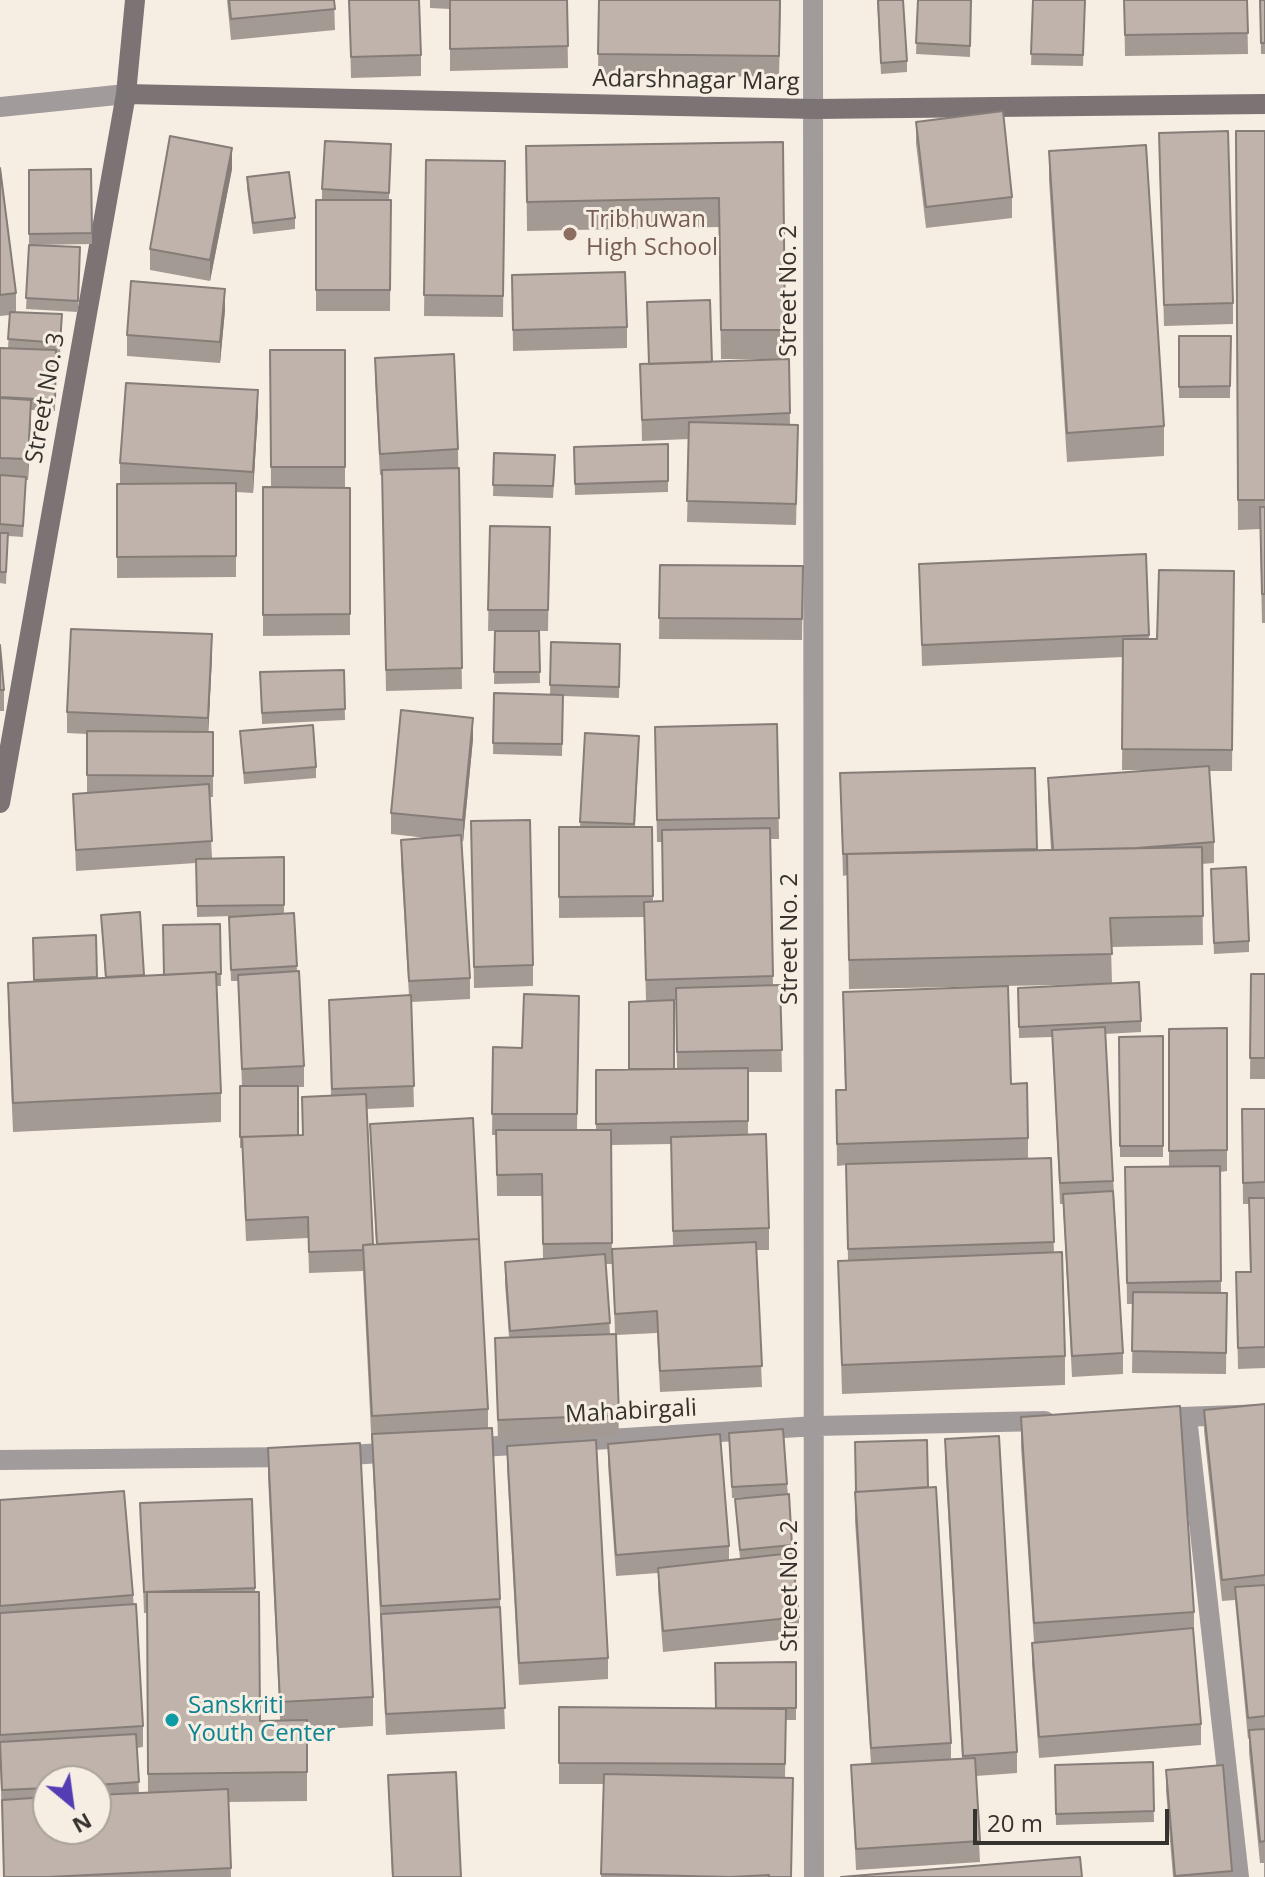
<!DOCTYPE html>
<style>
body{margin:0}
#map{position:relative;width:1265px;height:1877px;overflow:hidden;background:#f7eee3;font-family:"Open Sans",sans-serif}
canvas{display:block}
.north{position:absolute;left:32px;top:1765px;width:80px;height:80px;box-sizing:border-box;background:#f7eee3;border:2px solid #aaa39b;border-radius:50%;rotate:151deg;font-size:22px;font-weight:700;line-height:32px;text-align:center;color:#36332e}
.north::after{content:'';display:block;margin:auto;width:28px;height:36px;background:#543cb4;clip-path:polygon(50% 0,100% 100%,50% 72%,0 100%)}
.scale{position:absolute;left:973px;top:1809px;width:196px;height:36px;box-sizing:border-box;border:4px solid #36332e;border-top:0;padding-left:10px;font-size:24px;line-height:28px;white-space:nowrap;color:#36332e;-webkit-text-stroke:6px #f7eee3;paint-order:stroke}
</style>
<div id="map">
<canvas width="1265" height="1877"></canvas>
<div class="north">N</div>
<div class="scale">20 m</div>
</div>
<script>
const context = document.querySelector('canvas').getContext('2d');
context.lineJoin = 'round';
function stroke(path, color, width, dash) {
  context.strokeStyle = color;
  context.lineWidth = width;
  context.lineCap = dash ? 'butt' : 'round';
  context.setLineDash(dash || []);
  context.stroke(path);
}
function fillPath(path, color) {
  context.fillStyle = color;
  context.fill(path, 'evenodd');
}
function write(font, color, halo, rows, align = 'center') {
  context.font = font + ' "Open Sans",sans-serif';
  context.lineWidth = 6;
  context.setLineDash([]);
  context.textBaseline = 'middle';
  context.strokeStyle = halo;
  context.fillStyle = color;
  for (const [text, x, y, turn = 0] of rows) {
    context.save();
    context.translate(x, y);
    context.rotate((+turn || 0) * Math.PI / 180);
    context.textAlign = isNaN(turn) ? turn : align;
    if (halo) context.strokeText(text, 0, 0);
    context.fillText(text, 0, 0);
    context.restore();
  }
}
const street = new Path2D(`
 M813,0L814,1877
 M0,107L126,94
 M1187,1417L1239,1877
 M1153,1418L1265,1414
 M466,1448L816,1426L1045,1421
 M334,1456L398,1452
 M0,1460L294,1457`);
const secondary = new Path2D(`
 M126,94L815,109L1265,104
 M0,803L126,94L135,0`);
const wall = new Path2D(`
 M227,0H334L335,30L231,40Z
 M349,0L421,55V76L351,78Z
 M430,0H567L568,68L450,71V9L430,8Z
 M599,0H781L779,77L598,75Z
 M877,0L907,61V72L881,74Z
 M918,0H971L970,57L916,54Z
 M1033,0H1085L1083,66L1031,65Z
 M1124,0H1247L1248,54L1125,56Z
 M1260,0H1265V54H1261Z
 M916,122L1012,197V218L926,228L916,143Z
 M1236,131H1265V623H1262L1260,529L1238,530Z
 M783,142L785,359H721L719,227L527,231L526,146Z
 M391,144L389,200H391L390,311H316V200H322V189Z
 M1049,151L1164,426V456L1067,462L1049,180Z
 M1159,154L1233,303V324L1164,326Z
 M426,160L505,161L503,317L424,316Z
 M0,168L16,293V312L62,326L60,354H56L55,411L31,410L28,480H26L23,537L8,536L6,584L0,583V348H8L10,315L0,316Z
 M91,169L92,244L33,245L80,247L78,312L26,309L29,245V170Z
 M232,169L210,281L150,270V249Z
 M247,177L295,218V229L253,234L247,188Z
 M512,275L627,327V348L513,351Z
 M225,310L220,363L127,356V335Z
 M1179,336H1231L1230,398H1179Z
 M270,350H345V488H350V635L263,636V487H271Z
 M375,358L458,449L462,689L386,691L382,475H380L375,379Z
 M789,359L790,425L798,446L796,525L687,522L689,439L642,441L640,364Z
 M258,411L253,493L236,492V577L117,578V484H120V463Z
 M668,444V492L575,495L574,447Z
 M494,453L555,467L553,498L493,496Z
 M490,526L550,527L548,631H539L540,683L494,684L495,631H517H488Z
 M1146,554L1149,639H1157L1234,571L1232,771H1209L1214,842V863L1202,864L1203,945L1111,947L1112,983L1141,1021V1032L1105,1034L1123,1353V1374L1072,1377L1063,1204H1060L1052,1037L1019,1038L1018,988L1107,984L849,989L847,875L843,876L840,773L1035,768L1037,850H1051L1048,799V778L1158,770H1122L1123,657L922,666L919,564Z
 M660,565L803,566L802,640L659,639Z
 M551,642L620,644L619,698L563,696L562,756L493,754L494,693L550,695Z
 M0,645L4,690V711H0Z
 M212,656L208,732H213V797H209L212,858L284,857V913H294L297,971L304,1066V1087H298V1135H302V1097L331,1096L329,1000L409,996L401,861V840L427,838L391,834V813L473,739L463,842L462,841L470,978V999L411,1002L414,1107L366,1109L373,1244H376L370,1124L488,1409V1428L500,1599L505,1729L386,1735L363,1271L309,1273L308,1238L246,1241L242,1148H240V1086H242L238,981H231L229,928L234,916L197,917L196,863L76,871L73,794L87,793V734L67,733V712Z
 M344,670L345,720L262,724L260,672Z
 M777,724L779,839H770L773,985H780L782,1072H748V1134L769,1228V1250H756L762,1387L660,1392L657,1333L616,1335L619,1436L498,1441L495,1338L509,1337L505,1284V1262L543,1259L542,1196H497L496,1135H492L493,1047L522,1048L579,996L577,1130H596V1124L674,1069H677L676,1000L646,1001L644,917L559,918V827H580L585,733L639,747L635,827H652L653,902H663L662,842H657L655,727ZM671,1144L673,1246L612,1249L615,1334H610L606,1264H612L611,1145Z
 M240,731L316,767V778L244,784Z
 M471,821L533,965V986L474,988Z
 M1211,880L1249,941V952L1214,954Z
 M101,915L144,976L163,975L220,924L221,986H216L221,1093V1122L13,1132L8,1012V983L34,981L33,938L97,978H105Z
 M1251,974H1265V1079H1250Z
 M843,992L1011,1084L1028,1138V1159L1051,1158L1054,1253L1065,1356V1385L842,1394L838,1261L848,1260L846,1165L837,1166L836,1090H845Z
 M1227,1028V1171L1220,1172L1221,1293H1227L1226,1374L1132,1373L1133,1304H1127L1125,1167L1169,1166V1029Z
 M1163,1036V1157H1120L1119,1037Z
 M1242,1109H1265V1368L1238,1369L1236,1272H1250L1249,1204H1243Z
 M1265,1404V1877H1264V1863H1260L1249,1752V1738L1248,1739L1235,1600L1222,1601L1204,1431V1410Z
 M1021,1417L1194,1612V1641L1201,1724V1745L1039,1758L1032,1664V1643L1034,1642L1021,1447Z
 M729,1433L787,1484L799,1617V1638L663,1652L658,1589V1573L616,1576L608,1465V1444L729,1546V1560L740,1559L735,1499L759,1497L732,1498Z
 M945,1439L1017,1752V1773L976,1776L980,1862L856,1870L851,1765L871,1764L855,1521V1442L928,1487L951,1743V1759L962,1758L945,1460Z
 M507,1446L608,1658V1679L519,1685L507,1467Z
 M268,1448L373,1697V1726L307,1730V1801L229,1802L231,1877H4L0,1763V1500L133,1595L143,1726V1747L137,1748L139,1793H148L147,1613H144L140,1503L255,1588L260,1721L280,1720L268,1477ZM48,1781H96V1829H48Z
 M796,1662V1720H786L785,1777L791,1877H601L604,1784H559V1707L716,1708Z
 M1153,1762L1154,1822L1056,1825L1055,1765Z
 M1166,1770L1232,1871V1876L1234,1877H1173L1166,1791Z
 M388,1775L461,1877H392Z`);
const shadedWall = new Path2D(`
 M232,148V169L210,281V260Z
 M225,289V310L220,363V342Z
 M258,390V411L253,493V472Z
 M31,400V421L28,480V459Z
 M212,634V656L208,739V718Z
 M473,718V739L463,842V820Z`);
const building = new Path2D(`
 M229,0H334L335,9L231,19Z
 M349,0H419L421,55L351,57Z
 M450,0H567L568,46L450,49Z
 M599,0H780L779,56L598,54Z
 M878,0H903L907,61L881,63Z
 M918,0H971L970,46L916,43Z
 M1033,0H1085L1083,55L1031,54Z
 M1124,0H1247L1248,33L1125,35Z
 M1260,0H1265V43H1261Z
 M1003,111L1012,197L926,207L916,122Z
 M1228,131L1233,303L1164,305L1159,133Z
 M1236,131H1265V500H1238Z
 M170,136L232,148L210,260L150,249Z
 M325,141L391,144L389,193L322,189Z
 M783,142L785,330H721L719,198L527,202L526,146Z
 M1146,145L1164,426L1067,433L1049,151Z
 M426,160L505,161L503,296L424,295Z
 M0,168L16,293L0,295Z
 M91,169L92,233L29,234V170Z
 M289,172L295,218L253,223L247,177Z
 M316,200H391L390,290H316Z
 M29,245L80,247L78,301L26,298Z
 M625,272L627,327L513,330L512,275Z
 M131,281L225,289L220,342L127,335Z
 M710,300L712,362L649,364L647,302Z
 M10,312L62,314L60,343L8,339Z
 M1179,336H1231L1230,386L1179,387Z
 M0,348L56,350L55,400L0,397Z
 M270,350H345V467H271Z
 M454,354L458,449L380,454L375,358Z
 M789,359L790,413L642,420L640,364Z
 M126,383L258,390L253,472L120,463Z
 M0,398L31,400L28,459L0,458Z
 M689,422L798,425L796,504L687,501Z
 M668,444V481L575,484L574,447Z
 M494,453L555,455L553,486L493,485Z
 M459,468L462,668L386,670L382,470Z
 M0,475L26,477L23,526L0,524Z
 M236,483V556L117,557V484Z
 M263,487L350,488V614L263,615Z
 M1260,507H1265V594H1262Z
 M490,526L550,527L548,610H488Z
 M0,533H8L6,572H0Z
 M1146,554L1149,635L922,645L919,564Z
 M660,565L803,566L802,619L659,618Z
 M1159,570L1234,571L1232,750L1122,749L1123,639H1157Z
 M71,629L212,634L208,718L67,712Z
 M495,631H539L540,672H494Z
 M551,642L620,644L619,687L550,685Z
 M0,645L4,690H0Z
 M344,670L345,709L262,713L260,672Z
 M494,693L563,695L562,744L493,743Z
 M401,710L473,718L463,820L391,813Z
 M777,724L779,818L657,820L655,727Z
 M313,725L316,767L244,773L240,731Z
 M87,731L213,732V776L87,775Z
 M585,733L639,736L634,824L580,822Z
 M1209,766L1214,842L1137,848L1053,850L1048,778Z
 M1035,768L1037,849L843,854L840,773Z
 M209,784L212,841L76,850L73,794Z
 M530,820L533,965L474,967L471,821Z
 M559,827H652L653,896L559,897Z
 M770,828L773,976L646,980L644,902L663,901L662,830Z
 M461,835L470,978L409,981L401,840Z
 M1202,847L1203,916L1110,918L1112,954L849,960L847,854Z
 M284,857V905L197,906L196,859Z
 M1246,867L1249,941L1214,943L1211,869Z
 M140,912L144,975L106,977L101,915Z
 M294,913L297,966L231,970L229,917Z
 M220,924L221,974H216V972L164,975L163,925Z
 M96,935L97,977L34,980L33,938Z
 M299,971L304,1066L242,1069L238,975Z
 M216,972L221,1093L13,1103L8,983Z
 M1251,974H1265V1058H1250Z
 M1139,982L1141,1021L1019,1027L1018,988Z
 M780,985L782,1050L677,1052L676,988Z
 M1008,986L1011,1084L1027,1083L1028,1138L837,1144L836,1090H846L843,992Z
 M524,994L579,996L577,1114H492L493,1047L522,1048Z
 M411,995L414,1086L332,1089L329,1000Z
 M674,1000V1069H629V1002Z
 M1105,1027L1113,1181L1060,1183L1052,1030Z
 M1227,1028V1150L1169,1151V1029Z
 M1163,1036V1146H1120L1119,1037Z
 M748,1068V1121L596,1124V1070Z
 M240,1086H298V1135L240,1137Z
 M366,1094L373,1244L363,1245V1250L309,1252L308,1217L246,1220L242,1137L303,1135L302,1097Z
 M1242,1109H1265V1182L1243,1183Z
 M473,1118L479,1239L377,1244L370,1124Z
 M496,1130H611L612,1243L543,1244L542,1174L497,1175Z
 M766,1134L769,1228L673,1231L671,1137Z
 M1051,1158L1054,1242L848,1249L846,1164Z
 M1220,1166L1221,1281L1127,1283L1125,1167Z
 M1113,1191L1123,1353L1072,1356L1063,1194Z
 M1249,1198H1265V1347L1238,1348L1236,1272H1251Z
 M479,1239L488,1409L372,1416L363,1245Z
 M756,1242L762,1366L660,1371L657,1311L615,1314L612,1249Z
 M1062,1252L1065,1356L842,1365L838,1261Z
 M605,1254L610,1323L510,1331L505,1262Z
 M1133,1292L1227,1293L1226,1353L1132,1351Z
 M616,1334L619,1415L498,1420L495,1338Z
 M1265,1404V1575L1222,1580L1204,1410Z
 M1180,1406L1194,1612L1034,1623L1021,1417Z
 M492,1428L500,1599L381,1606L372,1434Z
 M783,1429L787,1484L732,1487L729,1433Z
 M720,1434L729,1546L616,1555L608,1444Z
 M999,1436L1017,1752L963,1756L945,1439Z
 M596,1440L608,1658L519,1663L507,1446Z
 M927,1440L928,1487L856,1492L855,1442Z
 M360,1443L373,1697L280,1702L268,1448Z
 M936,1487L951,1743L871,1748L855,1492Z
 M124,1491L133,1595L0,1606V1500Z
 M789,1494L792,1545L740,1550L735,1499Z
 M252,1499L255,1588L144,1592L140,1503Z
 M792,1553L799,1617L663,1631L658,1568Z
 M1265,1585V1716L1248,1718L1235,1587Z
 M147,1592H259L260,1721L307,1720V1772L148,1774Z
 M136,1604L143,1726L0,1735V1613Z
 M500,1607L505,1708L386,1714L381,1614Z
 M1193,1628L1201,1724L1039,1737L1032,1643Z
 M796,1662V1708H716L715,1663Z
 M559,1707L786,1709L785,1764L559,1763Z
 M1265,1729V1841L1260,1842L1249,1730Z
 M136,1734L139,1782L96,1785V1781H48V1788L2,1790L0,1742Z
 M975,1758L980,1841L856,1849L851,1765Z
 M1153,1762L1154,1811L1056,1814L1055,1765Z
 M1223,1765L1232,1871L1175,1876L1166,1770Z
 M456,1772L461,1877H393L388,1775Z
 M604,1774L793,1778L791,1877H769V1875L731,1877L601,1874Z
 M228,1789L231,1868L48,1877H4L2,1800L48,1797V1829H96V1795Z
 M1080,1857L1082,1877H841Z`);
const markers = [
 [570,234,8,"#8d6e63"],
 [172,1720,8,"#0f9aa8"]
];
const streetNames = [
 ["Adarshnagar Marg",696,81,1],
 ["Street No. 2",789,291,-90],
 ["Street No. 3",46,398,-80],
 ["Street No. 2",790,939,-90],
 ["Mahabirgali",631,1412,-3],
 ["Street No. 2",790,1586,-90]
];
const educationNames = [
 ["Tribhuwan",586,220],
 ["High School",586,248]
];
const cultureNames = [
 ["Sanskriti",188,1706],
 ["Youth Center",188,1734]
];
stroke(street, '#a29b9c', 20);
stroke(secondary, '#7c7374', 20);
fillPath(wall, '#a49a94');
fillPath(shadedWall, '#867d78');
fillPath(building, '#bfb3ac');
stroke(building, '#867d78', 2);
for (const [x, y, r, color] of markers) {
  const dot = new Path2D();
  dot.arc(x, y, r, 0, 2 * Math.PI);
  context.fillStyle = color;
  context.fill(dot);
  stroke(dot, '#f7eee3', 3);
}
write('24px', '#36332e', '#f7eee3', streetNames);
write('24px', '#785e54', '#f7eee3', educationNames, 'left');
write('24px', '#0d838f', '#f7eee3', cultureNames, 'left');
</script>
